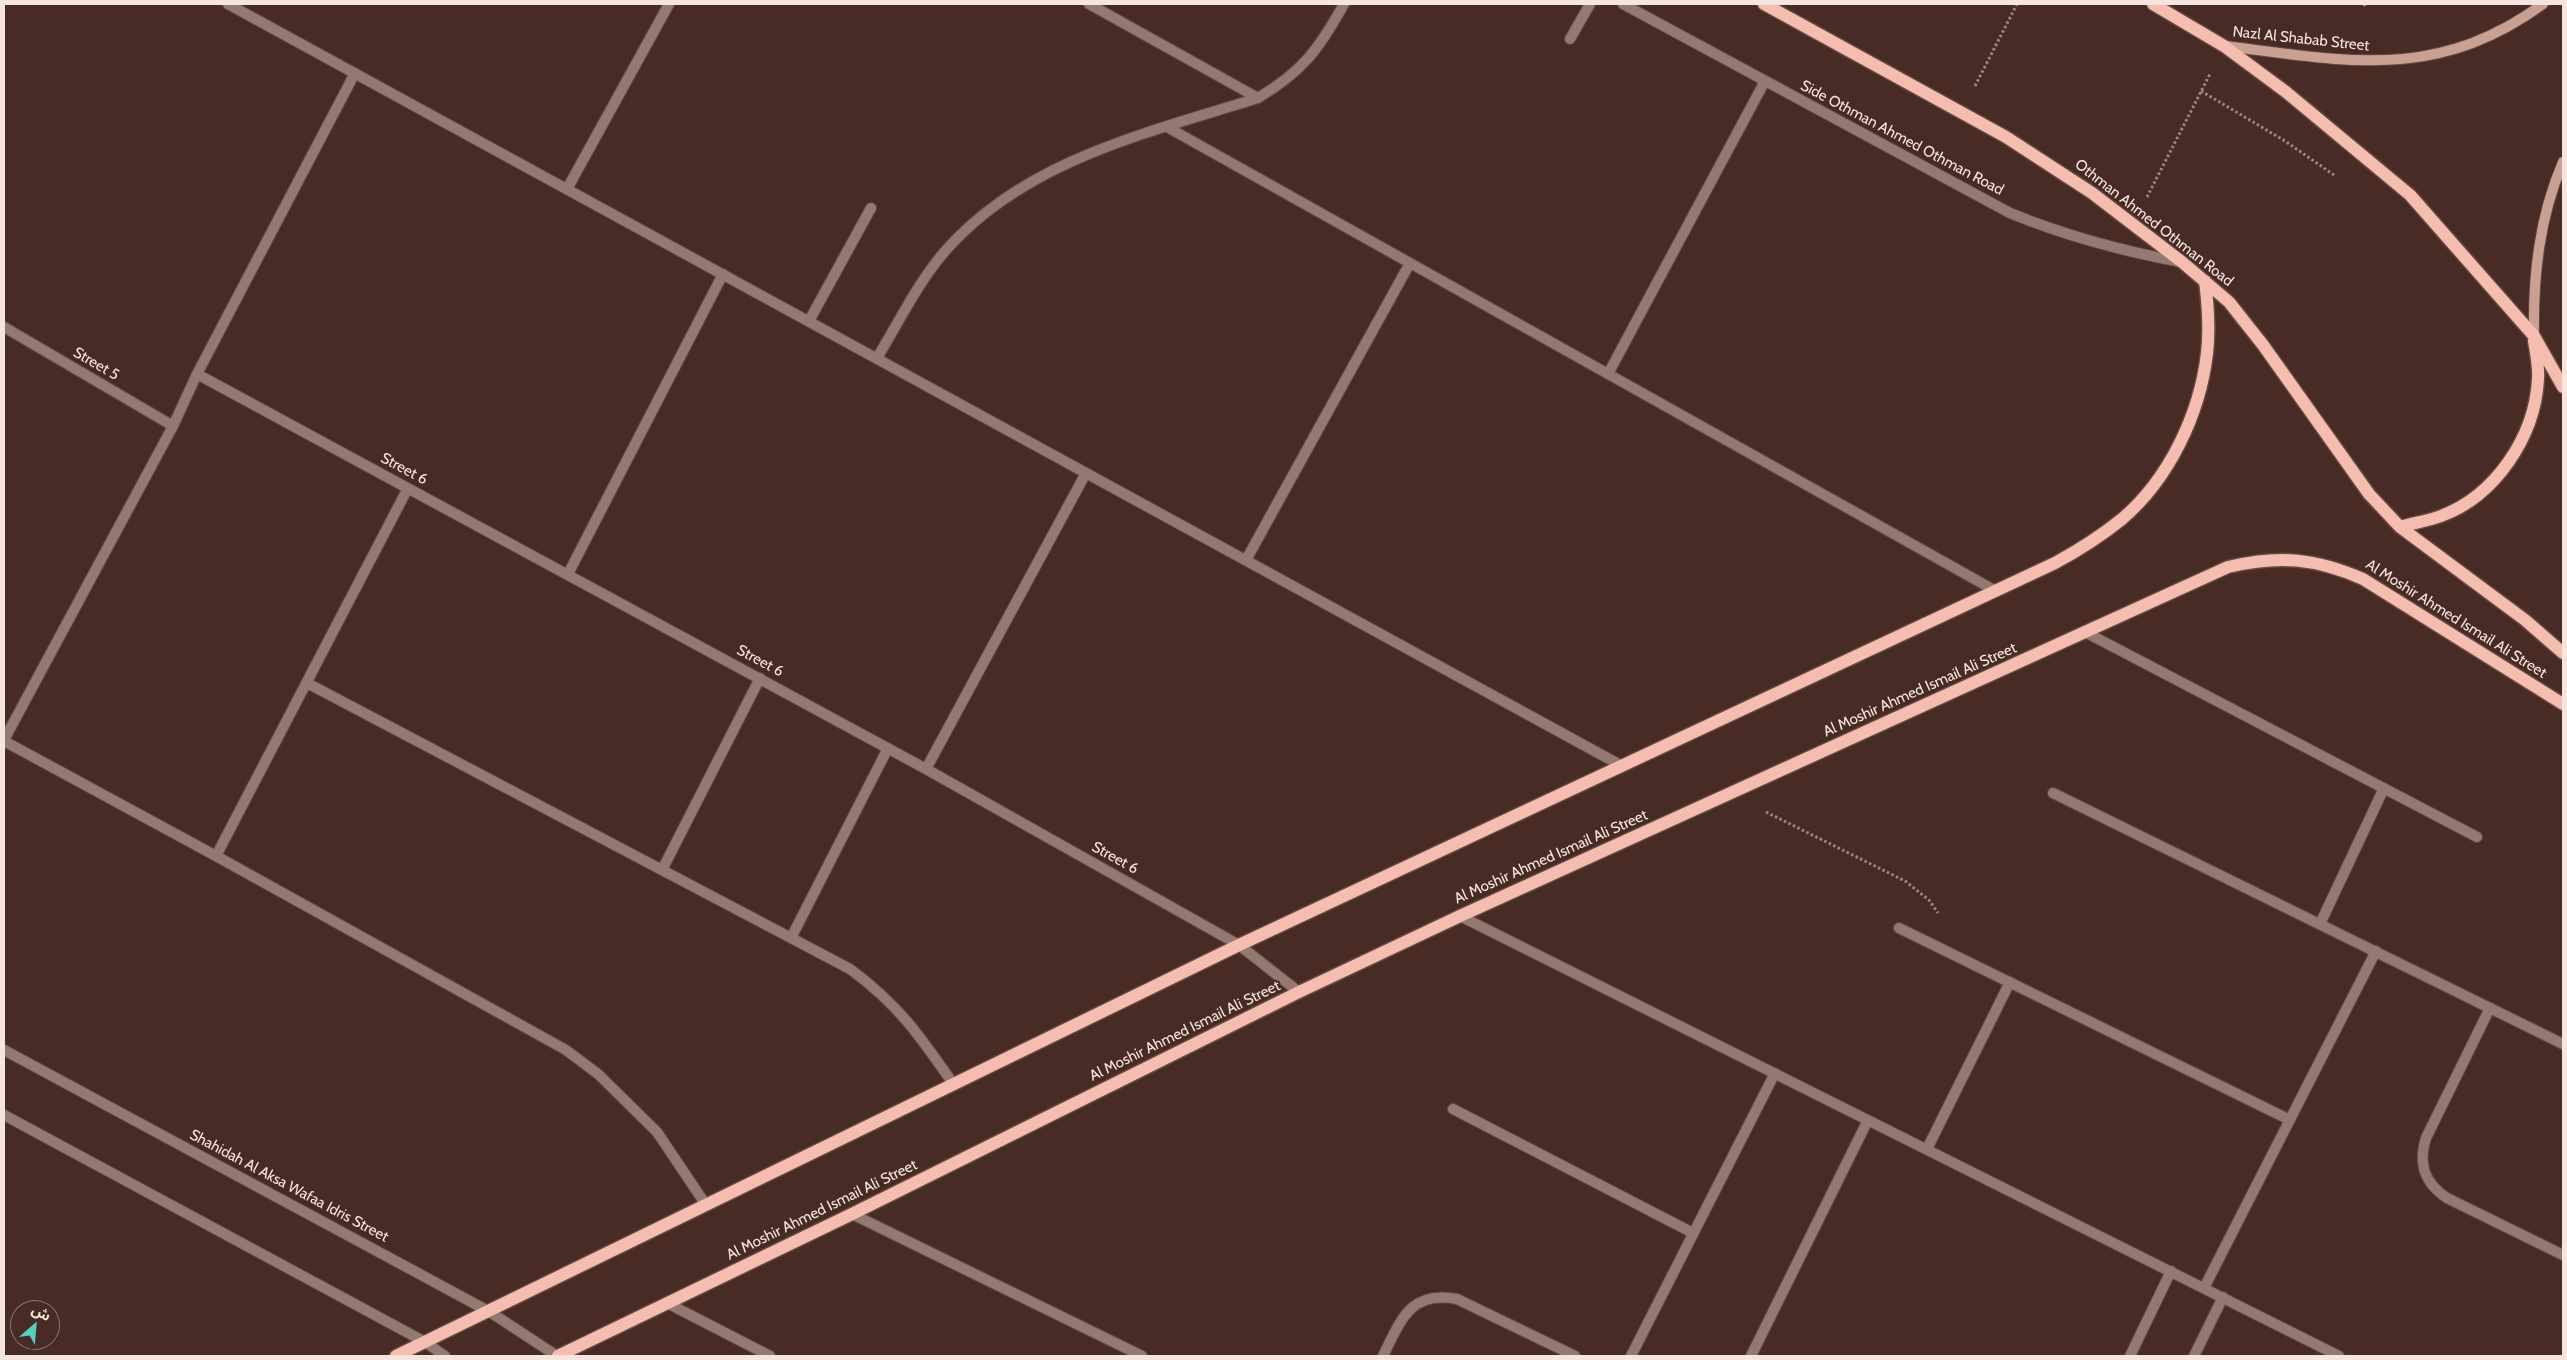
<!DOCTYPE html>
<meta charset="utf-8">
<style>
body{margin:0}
#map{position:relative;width:2567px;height:1360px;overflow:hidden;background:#472b24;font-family:Cabin,"Noto Sans Arabic",sans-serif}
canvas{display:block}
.frame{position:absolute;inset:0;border:5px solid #f6e4df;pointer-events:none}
.north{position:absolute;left:10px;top:1300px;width:50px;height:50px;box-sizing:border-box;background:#472b24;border:1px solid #8d756f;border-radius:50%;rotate:27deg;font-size:14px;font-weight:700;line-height:20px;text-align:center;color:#f6e4df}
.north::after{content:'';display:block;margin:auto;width:18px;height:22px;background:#57cec1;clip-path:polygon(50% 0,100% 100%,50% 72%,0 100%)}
</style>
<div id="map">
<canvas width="2567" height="1360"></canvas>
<div class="frame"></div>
<div class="north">ش</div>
</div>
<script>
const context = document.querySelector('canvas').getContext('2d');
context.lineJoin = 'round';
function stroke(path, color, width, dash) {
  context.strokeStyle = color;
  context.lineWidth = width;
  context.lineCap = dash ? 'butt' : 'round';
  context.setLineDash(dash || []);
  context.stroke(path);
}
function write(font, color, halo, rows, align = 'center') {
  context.font = font + ' Cabin,sans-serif';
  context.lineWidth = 4;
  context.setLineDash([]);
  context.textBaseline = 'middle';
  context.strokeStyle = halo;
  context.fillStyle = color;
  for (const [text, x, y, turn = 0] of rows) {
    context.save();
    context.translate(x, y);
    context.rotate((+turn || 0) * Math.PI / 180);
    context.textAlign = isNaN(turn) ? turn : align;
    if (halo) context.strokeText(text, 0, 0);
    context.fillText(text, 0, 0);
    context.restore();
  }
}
const path = new Path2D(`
 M2364,4L2366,8
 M1975,86L2017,4
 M2201,91L2285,141L2334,175
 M2147,197L2210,74
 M1766,812L1905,881L1929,900L1938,913`);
const lane = new Path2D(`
 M1570,39L1590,4
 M809,321L871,208
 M2490,1008L2426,1138C2418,1164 2424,1183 2447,1198L2563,1255
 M1453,1109L1693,1233`);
const street = new Path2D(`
 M228,4L1622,766
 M1089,4L1258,98
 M1623,4L2010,213C2066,236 2122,251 2181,262
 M1167,127L1994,590
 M567,189L669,4
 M4,327L173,426
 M877,358C899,322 918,282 946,250C1026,160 1147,133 1258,98C1303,71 1319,49 1344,4
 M197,374L926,769L1239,945L1299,992
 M1608,374L1765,81
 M1246,560L1410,263
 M568,574L723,274
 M2085,632L2477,837
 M307,683L850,969C899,1005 920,1036 954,1085
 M4,740L173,426L197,374L355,73
 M4,741L216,856L566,1050L598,1074L657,1132L706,1205
 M926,769L1086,473
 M2053,793L2563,1044
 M216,856L408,488
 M662,870L760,678
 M1460,916L2339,1356
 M2320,924L2384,788
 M1899,928L2290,1120
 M791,938L888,748
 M4,1050L490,1312L557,1356
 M4,1115L425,1342L445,1356
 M1927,1149L2010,982
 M852,1214L1142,1356
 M2204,1288L2376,951
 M667,1303L770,1356
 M1383,1356C1401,1320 1410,1290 1457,1299L1575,1356
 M1631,1356L1775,1073
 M1751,1356L1868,1120
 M2130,1356L2171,1271
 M2194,1356L2223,1297`);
const secondary = new Path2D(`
 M2225,46C2346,61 2436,82 2543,4
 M2534,336C2533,276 2539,218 2563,162`);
const primary = new Path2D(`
 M1764,4L2006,137L2092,193L2182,262L2229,302L2263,345L2369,494L2400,527L2525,620L2563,653
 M2153,4L2224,46L2286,92L2410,195L2534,336L2563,387
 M2400,527C2413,523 2428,521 2441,516C2495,496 2535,437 2538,379C2539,367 2536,353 2534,341
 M396,1356L1239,945L2055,563C2079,550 2101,536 2122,519C2169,479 2200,414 2207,353C2210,329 2208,305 2205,281
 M558,1356L852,1214L1299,992L1460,916L2228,567C2279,555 2315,558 2363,579L2563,704`);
const streetNames = [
 ["Nazl Al Shabab Street",2301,39,6],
 ["Side Othman Ahmed Othman Road",1902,138,28],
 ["Othman Ahmed Othman Road",2154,223,38],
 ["Street 5",96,364,30],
 ["Street 6",404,469,28],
 ["Al Moshir Ahmed Ismail Ali Street",2456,619,32],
 ["Street 6",760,661,28],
 ["Al Moshir Ahmed Ismail Ali Street",1920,690,-24],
 ["Al Moshir Ahmed Ismail Ali Street",1551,857,-24],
 ["Street 6",1115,858,29],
 ["Al Moshir Ahmed Ismail Ali Street",1185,1031,-26],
 ["Shahidah Al Aksa Wafaa Idris Street",289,1186,28],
 ["Al Moshir Ahmed Ismail Ali Street",822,1210,-26]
];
stroke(lane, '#634942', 12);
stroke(street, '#634942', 12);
stroke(secondary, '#634942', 12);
stroke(primary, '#634942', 15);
stroke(path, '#9d8680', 3, [2.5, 2.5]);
stroke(lane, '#947972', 10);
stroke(street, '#947972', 10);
stroke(secondary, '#caa094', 10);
stroke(primary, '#f4bdaf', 12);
write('15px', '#f6e4df', '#472b24', streetNames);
</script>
